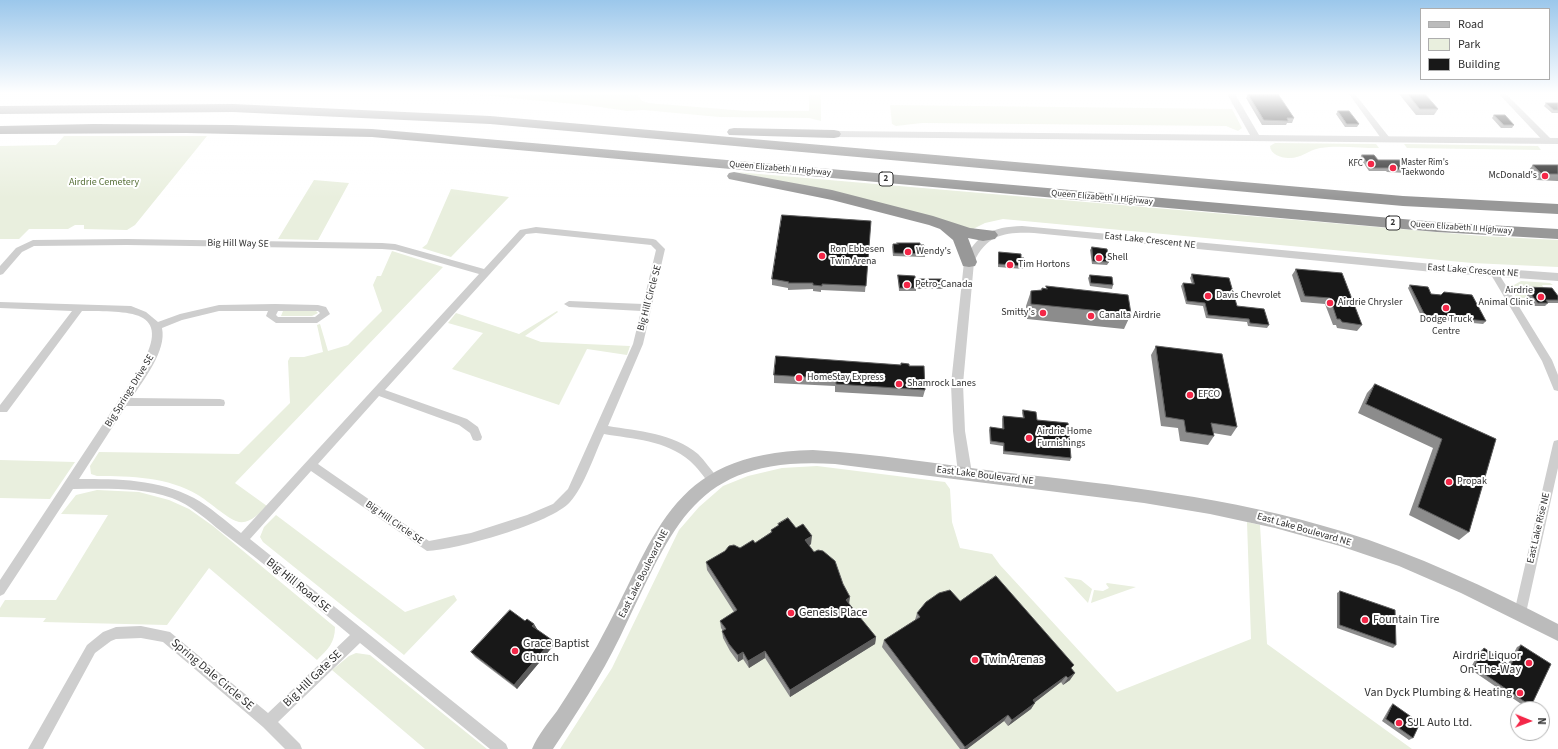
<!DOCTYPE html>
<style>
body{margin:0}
#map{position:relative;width:1558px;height:749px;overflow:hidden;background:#fff;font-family:"Source Sans 3",sans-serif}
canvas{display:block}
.legend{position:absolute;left:1420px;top:8px;width:130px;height:72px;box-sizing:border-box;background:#fff;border:1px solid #adadad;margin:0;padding:5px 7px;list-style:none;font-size:12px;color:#313131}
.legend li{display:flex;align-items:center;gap:8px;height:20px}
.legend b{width:20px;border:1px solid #adadad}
.north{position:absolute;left:1510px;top:701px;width:40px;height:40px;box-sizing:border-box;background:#fff;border:1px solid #adadad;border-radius:50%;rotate:91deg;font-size:11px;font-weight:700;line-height:16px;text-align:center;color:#313131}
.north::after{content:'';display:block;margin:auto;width:14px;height:18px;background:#f42748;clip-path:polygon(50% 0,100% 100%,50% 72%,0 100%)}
</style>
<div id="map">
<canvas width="1558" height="749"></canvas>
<ul class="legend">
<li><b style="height:5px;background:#bbb"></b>Road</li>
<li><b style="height:11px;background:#e9efde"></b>Park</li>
<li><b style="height:11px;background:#181818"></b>Building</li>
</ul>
<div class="north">N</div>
</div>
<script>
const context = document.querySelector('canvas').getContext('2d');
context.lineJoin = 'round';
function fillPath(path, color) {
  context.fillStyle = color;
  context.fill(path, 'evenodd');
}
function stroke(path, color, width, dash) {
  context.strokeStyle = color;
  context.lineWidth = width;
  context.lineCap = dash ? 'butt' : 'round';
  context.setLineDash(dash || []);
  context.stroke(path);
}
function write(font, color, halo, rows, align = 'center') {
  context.font = font + ' "Source Sans 3",sans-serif';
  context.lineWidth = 4;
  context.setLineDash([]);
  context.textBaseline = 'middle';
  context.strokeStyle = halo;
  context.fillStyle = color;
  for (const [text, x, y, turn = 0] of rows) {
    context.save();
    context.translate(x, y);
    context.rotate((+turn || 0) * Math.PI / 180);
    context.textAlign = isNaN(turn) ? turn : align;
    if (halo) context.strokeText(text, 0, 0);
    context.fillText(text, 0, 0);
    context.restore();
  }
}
const green = new Path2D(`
 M467,94H637L642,101L648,103L746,111H809V94H821V121L809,118L720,117L643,110L627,111L586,105Z
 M890,105L1232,109L1242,128L1238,131L1226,126L922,123L896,126L892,124Z
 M64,136H207L135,225L127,230L84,229V225H75L68,229H29L19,239H0V146L56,145Z
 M1275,143L1376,144L1379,148C1361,148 1337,145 1320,148C1309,150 1300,159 1288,158C1281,158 1270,154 1270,146Z
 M1404,144L1538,146L1541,150L1407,148Z
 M736,172L1482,236L1558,240V267L1472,263L1003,219L985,223L973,229L828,191Z
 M314,180L349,183L318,240L278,239Z
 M451,189L509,197L451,257L422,248L427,244Z
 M392,251L443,267L235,483L267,506C259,514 248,526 236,521C227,518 208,501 198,495C168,477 131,476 97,476L91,474L90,466L99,452L239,454L290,403L288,361L290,357H304L323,352L317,325L320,324L328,351L348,345L382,311L373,285L377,276H381Z
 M1521,281L1550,283L1553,285H1542L1545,290L1522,289L1530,301H1522V302L1518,301L1511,287L1512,285H1514Z
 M283,311H316L318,313L312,316H281Z
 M557,311L558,312L525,336L541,342L630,346L627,355L587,349L559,405L452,369L483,333L448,323L456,313L519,334Z
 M0,460L75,462L50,499L0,498Z
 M817,466L945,482L950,489L952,522L960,548L992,554L1000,565L1117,692L1251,639L1247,522L1260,525L1267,644L1412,749H560L612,668L679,530L699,507L723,486L748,476L782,468Z
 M97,490L139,492L169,500L189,509L213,526L330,623L335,627C335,643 328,649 317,660L209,568L167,625L43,622L46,618L0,617V608L5,600H56L108,515L61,514L76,495Z
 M276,515L405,612L454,595L457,600L404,655L263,542L260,537L264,527Z
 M1064,577L1081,580L1092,589L1088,603Z
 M1107,583L1136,587L1091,603L1094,590L1103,591L1109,588L1106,584Z
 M356,653L370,655L487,749H425L332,670L349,656Z`);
const minor = new Path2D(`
 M1349,94H1355L1389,137V141H1383Z
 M1499,94H1506L1551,139V143H1545Z
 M536,227L653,239L656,240L665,249L643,344L608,426C638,431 673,433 698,454C705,461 711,470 718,478L720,481L718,484L714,486L710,484C703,476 697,467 690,461C666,440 633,439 604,434C595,453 584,487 570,502C552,523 456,550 427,551L311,471L250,539L506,744L508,749H490L360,643L278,722L300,744L302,749H285L263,727L163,642L141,638L116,639L111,641L95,653L43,749H28L87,645L103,632L116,627L141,626L170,632L268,713L350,635C308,600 266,565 222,532C207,520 191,505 172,498C140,487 106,489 73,489L4,594L0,596V580L140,368C175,307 127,312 82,311L7,412H0V405L72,311L0,308V302L131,306L146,312L158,322L180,314L219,305L275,304L318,305L326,307L330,314L317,323H276L266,316L268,311H219L182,320L162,328C167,351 143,380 132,398L220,399L224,400L225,403L224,406H126L79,479C118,479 158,479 194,498C210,507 226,521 241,533L479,274L395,250L382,249L127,245L34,246L22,252L3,274L0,275V266L16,248L33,240L127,239L382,243L395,244L484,269L520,230ZM536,233L651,245L656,250L643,304L569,301L564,304L569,307L641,311L633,344L568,489L553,504L527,515L471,533L429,541L318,464L379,396L459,425L470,433L473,440L477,441L481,440L482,437L478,427L467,419L385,390L526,234ZM278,311H318L320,313L315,317H278L276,315Z
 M1494,270L1497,271L1552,360L1558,375V391L1554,390L1542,361L1490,273Z
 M1558,440V468L1526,613L1524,617L1520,619L1516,617L1514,613L1553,444L1554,441Z`);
const tertiary = new Path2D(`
 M1227,94H1235L1259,135L1558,138V144L834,137L829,134L834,131L1250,135Z
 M1022,226L1433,264L1558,273V281L1433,272L1034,233C1006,232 987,234 974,262L963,384L965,431L972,473L970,477L965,479L960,477L958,473L953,431L951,384L964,262C976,234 992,227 1022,226Z`);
const secondary = new Path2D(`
 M813,450C876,454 939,464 1002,472C1116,485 1231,497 1341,531C1416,554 1488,588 1558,624V641L1461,593L1399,566L1340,546L1275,528L1210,514L1144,503L835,464C692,455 674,527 620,637C601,676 577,713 553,749H532C538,735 548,723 557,711C571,690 584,668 597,646C657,539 665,453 813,450Z`);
const motorway = new Path2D(`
 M233,104L490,116L1403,196L1558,204V214L1403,206L490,124L233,112L0,114V106Z
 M93,124L232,125L372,129L1437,222L1558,229V239L1437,232L372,137L186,133L0,134V126Z
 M734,128L834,130L839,131L841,134L839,137L834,138L729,135L727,132L729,129Z
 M734,172L832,190L933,216L970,228L995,231L998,235L995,239L983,241L968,238L977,262L975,266L969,267L963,266L953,240L940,229L929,225L832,200L729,179L727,176L729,173Z`);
const wall = new Path2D(`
 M1248,94L1294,118L1292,123H1287L1286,125H1262L1246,98Z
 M1399,94H1425L1438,109L1434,115H1416Z
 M1546,103H1558V113H1552L1544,106Z
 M1338,111L1359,124L1357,127H1345L1336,114Z
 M1494,115L1514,125L1512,128H1501L1492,118Z
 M1362,155L1378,160L1409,170L1406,173L1387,172L1386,171H1369L1360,158Z
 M1533,165H1558V181L1536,180L1528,171Z
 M871,221L865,292L821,290V292L813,291V289L788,290V288L772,285V279Z
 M897,243L920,245L925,254V257L893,256L892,247L893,244H897Z
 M1092,247L1109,262L1107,265L1092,264L1090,250Z
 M999,252L1021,258L1024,266L1023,269L998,267V255Z
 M1296,269L1362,325L1357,331L1337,328L1336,325H1333L1325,304L1301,302L1292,275Z
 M1192,274L1237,306L1269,325L1267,328L1248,326L1247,322L1206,318L1203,306L1186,304L1181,286L1183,283L1192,284L1190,278Z
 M898,275L915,279L943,286V289H916V291H899L898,278Z
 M1090,275L1113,285L1112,289L1090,286L1088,278Z
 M1410,285L1431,294L1441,295L1486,321L1483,324L1422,318L1408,288Z
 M1046,286L1131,314L1124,329L1027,319L1026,306L1031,291L1041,290L1042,288L1046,289Z
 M1526,287L1558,296V303H1548L1545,306H1535L1523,290Z
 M1156,346L1237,427L1231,436L1213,433L1214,436L1208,445L1180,441L1178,428L1161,426L1151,355Z
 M909,366L925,390L923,397L835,392V386L774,383V375Z
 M1375,384L1496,439L1469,532L1459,540L1409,515L1433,448L1358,413L1367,393Z
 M1023,410L1037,420L1071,458L1070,461L1003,454V446L990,444L989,430L990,427L1002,429V419L1003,416L1023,418L1022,413Z
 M778,524L796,528L811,544L809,546L849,605L876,637L875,644L790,697L765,658L749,668L743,659L738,662L730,651L723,638L722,631H723L721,628L720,621L734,612L707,570L706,562L740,548L755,543L771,532V530L778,526Z
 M1340,591L1396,645L1393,648L1337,628V593Z
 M960,601L1072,669L1070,680L1063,685L1061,682L1035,702L1031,709L1008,726L1004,721L967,749H960L882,647L884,640L915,620L917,613Z
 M525,621L534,624L537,629H536L554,645L517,689L475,657L471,652Z
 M1521,645L1531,706L1527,708L1470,669L1480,651L1484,648L1508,664L1517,647Z
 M1393,704L1413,738L1409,740L1382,721L1390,707Z`);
const shadedWall = new Path2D(`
 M812,536L811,544L805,548V540Z
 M850,597L849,605L846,600Z
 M534,624L537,629L535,631L532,626Z
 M876,637L875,644L790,697V690Z
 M552,640L554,645L517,689L514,685Z
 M765,651V658L749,668L748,661Z
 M743,652V659L738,662V655Z
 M1075,673L1070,680L1063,685L1068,678Z
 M1066,676L1061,682L1029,707L1033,700Z
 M1035,703L1031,709L1008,726L1012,720Z
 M1008,715L1004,721L967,749H964L965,747Z`);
const building = new Path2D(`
 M1248,94H1278L1294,118H1287L1288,121L1264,120Z
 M1408,94H1425L1438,109H1420Z
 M1546,103H1558V110H1554Z
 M1338,111H1349L1359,124H1347Z
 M1494,115H1505L1514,125H1504Z
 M1362,155H1374L1378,160H1401L1409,170L1389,169L1388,168H1371Z
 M1533,165H1558V174H1542Z
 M782,215L871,221L866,286L822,284V286L813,285V283H788L789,282L772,279Z
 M897,243H920V245H924L925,254L894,253L893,244H898Z
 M1092,247L1107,249L1109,262L1093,261Z
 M999,252L1021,254V258H1024V266L999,264Z
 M1296,269L1342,273L1362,325L1342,322L1340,319H1337L1330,298L1305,296Z
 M1192,274L1229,278L1237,306L1264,309L1269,325L1250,323L1249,319L1208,315L1205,303L1187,301L1183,283L1194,284Z
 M898,275L915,276V279H942L943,286H916V288H900Z
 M1090,275L1112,277L1113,285L1091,283Z
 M1410,285L1428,287L1431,294L1441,295L1444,292L1472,295L1486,321L1425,315Z
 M1046,286L1128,295L1131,314L1031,304V291L1042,290V288L1047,289Z
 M1526,287L1552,288L1558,296V300H1546L1548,303H1538Z
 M1156,346L1222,354L1237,427L1211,423L1214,436L1186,432L1184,420L1166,417Z
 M776,356L901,365V363L909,364V366H924L925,390L836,384V379L774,375Z
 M1375,384L1496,439L1469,532L1418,507L1442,439L1366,404Z
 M1023,410L1036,412L1037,420L1068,423L1071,458L1004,451V443L991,441L990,427L1004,429L1003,416L1024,418Z
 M788,518L796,528L803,524L812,536L805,540L814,552L818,550L823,551L835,561L843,584L850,597L846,600L876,637L790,690L765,651L748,661L743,652L738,655L729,644L722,631L726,629L720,621L737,610L706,562L725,551L729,546L734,545L740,548L753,540L755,543L772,532L771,530L779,525L778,524Z
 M996,576L1074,665L1071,668L1075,673L1068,678L1066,676L1033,700L1035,703L1012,720L1008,715L965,747L884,640L920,617L917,613L926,602L939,593L950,590L960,601Z
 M1340,591L1395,610L1396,645L1340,625Z
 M510,610L525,621L527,619L534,624L532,626L552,640L514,685L471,652Z
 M1521,645L1551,664L1531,706L1474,667L1484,648L1510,666Z
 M1393,704L1420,723L1413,738L1386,719Z`);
const markers = [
 [1371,164,4,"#f42748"],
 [1393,168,4,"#f42748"],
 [1545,176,4,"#f42748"],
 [908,252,4,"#f42748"],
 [822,256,4,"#f42748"],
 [1099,258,4,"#f42748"],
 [1010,265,4,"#f42748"],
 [907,285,4,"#f42748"],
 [1208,296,4,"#f42748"],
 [1541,297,4,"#f42748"],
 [1330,303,4,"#f42748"],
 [1446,308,4,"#f42748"],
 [1043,313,4,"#f42748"],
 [1091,316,4,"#f42748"],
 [799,378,4,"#f42748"],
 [899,384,4,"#f42748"],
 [1190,395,4,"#f42748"],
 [1029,438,4,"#f42748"],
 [1449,482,4,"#f42748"],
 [791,613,4,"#f42748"],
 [1365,620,4,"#f42748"],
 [515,651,4,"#f42748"],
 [975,660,4,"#f42748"],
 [1529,663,4,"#f42748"],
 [1520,693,4,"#f42748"],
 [1399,723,4,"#f42748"]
];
const farPoinames = [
 ["Master Rim's",1401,163],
 ["Taekwondo",1401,173],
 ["KFC",1363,164,"right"]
];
const farStreetnames = [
 ["Queen Elizabeth II Highway",780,169,5],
 ["Queen Elizabeth II Highway",1102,198,5],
 ["Queen Elizabeth II Highway",1461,228,4]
];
const shields = [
 [886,179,14],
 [1393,223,14]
];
const shieldNames = [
 ["2",886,179],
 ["2",1393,223]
];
const poiNames = [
 ["McDonald's",1537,176,"right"],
 ["Ron Ebbesen",830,250],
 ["Twin Arena",830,262],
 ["Wendy's",916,252],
 ["Shell",1107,258],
 ["Tim Hortons",1018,265],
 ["Petro-Canada",915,285],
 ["Airdrie",1533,291,"right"],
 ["Animal Clinic",1533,303,"right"],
 ["Davis Chevrolet",1216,296],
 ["Airdrie Chrysler",1338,303],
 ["Smitty's",1035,313,"right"],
 ["Canalta Airdrie",1099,316],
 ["Dodge Truck",1446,320,"center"],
 ["Centre",1446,332,"center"],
 ["HomeStay Express",807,378],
 ["Shamrock Lanes",907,384],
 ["EFCO",1198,395],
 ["Airdrie Home",1037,432],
 ["Furnishings",1037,444],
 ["Propak",1457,482]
];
const parkNames = [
 ["Airdrie Cemetery",104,183]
];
const streetNames = [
 ["East Lake Crescent NE",1150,241,6],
 ["Big Hill Way SE",238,244,1],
 ["East Lake Crescent NE",1473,271,4],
 ["Big Hill Circle SE",650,298,-75],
 ["Big Springs Drive SE",130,391,-58],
 ["East Lake Boulevard NE",985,476,7],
 ["Big Hill Circle SE",394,523,35],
 ["East Lake Rise NE",1539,528,-77],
 ["East Lake Boulevard NE",1304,530,16],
 ["East Lake Boulevard NE",644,574,-63]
];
const nearStreetnames = [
 ["Big Hill Road SE",298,586,39],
 ["Spring Dale Circle SE",212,675,40],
 ["Big Hill Gate SE",313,679,-44]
];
const nearPoinames = [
 ["Genesis Place",799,613],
 ["Fountain Tire",1373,620],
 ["Grace Baptist",523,644],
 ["Church",523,658],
 ["Airdrie Liquor",1521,656,"right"],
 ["On-The-Way",1521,670,"right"],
 ["Twin Arenas",983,660],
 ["Van Dyck Plumbing & Heating",1512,693,"right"],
 ["SJL Auto Ltd.",1407,723]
];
fillPath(green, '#e9efde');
fillPath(minor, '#cecece');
fillPath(tertiary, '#cecece');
fillPath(secondary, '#bbb');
fillPath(motorway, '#989898');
fillPath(wall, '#8c8c8c');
fillPath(shadedWall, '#5d5d5d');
fillPath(building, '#181818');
stroke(building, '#5d5d5d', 1);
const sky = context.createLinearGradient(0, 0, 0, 198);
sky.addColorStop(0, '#9bc7eb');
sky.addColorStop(0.47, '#fff');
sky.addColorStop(1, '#ffffff00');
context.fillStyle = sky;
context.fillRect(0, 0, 1558, 198);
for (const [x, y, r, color] of markers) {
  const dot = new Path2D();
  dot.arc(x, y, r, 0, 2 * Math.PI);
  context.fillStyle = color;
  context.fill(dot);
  stroke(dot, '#fff', 1.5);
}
write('9px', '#313131', '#fff', farPoinames, 'left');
write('9px', '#313131', '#fff', farStreetnames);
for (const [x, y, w] of shields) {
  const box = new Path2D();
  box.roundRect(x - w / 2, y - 7, w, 14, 3);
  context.fillStyle = '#fff';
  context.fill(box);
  stroke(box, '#313131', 1);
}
write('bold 9px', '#313131', null, shieldNames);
write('10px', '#313131', '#fff', poiNames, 'left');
write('10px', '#59713a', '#fff', parkNames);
write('10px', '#313131', '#fff', streetNames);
write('12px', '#313131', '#fff', nearStreetnames);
write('12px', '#313131', '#fff', nearPoinames, 'left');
</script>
